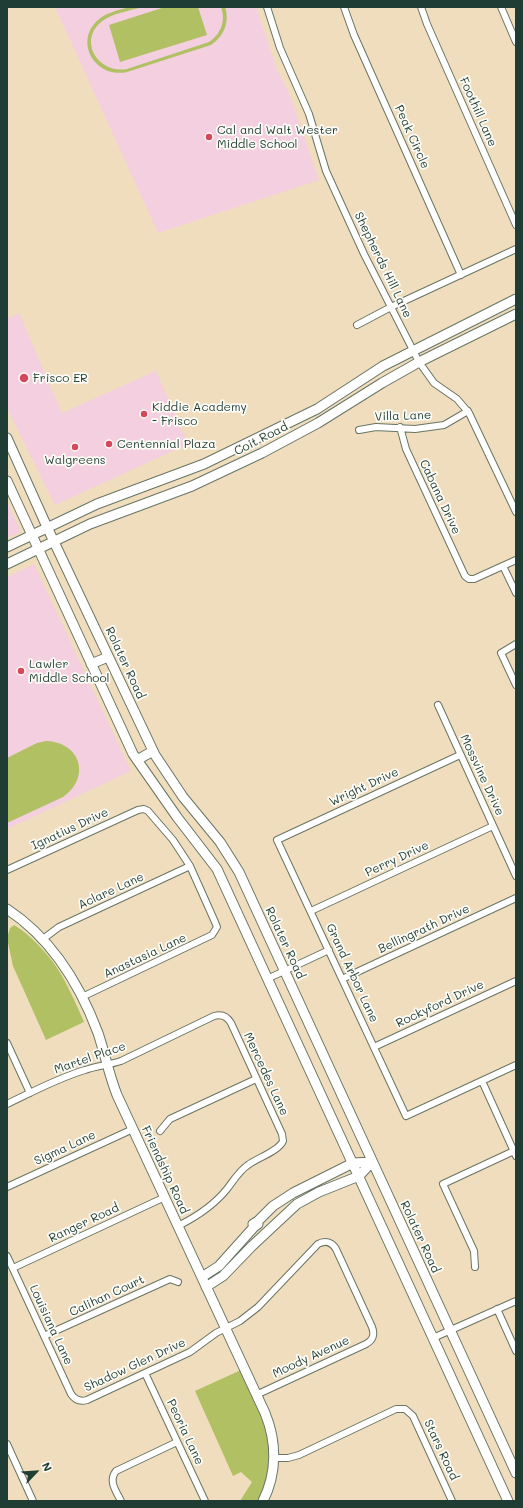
<!DOCTYPE html>
<style>
body{margin:0}
#map{position:relative;width:523px;height:1508px;overflow:hidden;background:#f0ddbd;font-family:Mali,sans-serif}
canvas{display:block}
.frame{position:absolute;inset:0;border:8px solid #1f3d34;pointer-events:none}
.north{position:absolute;left:16px;top:1452px;width:40px;height:40px;-webkit-text-stroke:3px #fdfcf7;paint-order:stroke;rotate:65deg;font-size:11px;font-weight:700;line-height:16px;text-align:center;color:#1f3d34}
.north::after{content:'';display:block;margin:auto;width:14px;height:18px;background:#1f3d34;clip-path:polygon(50% 0,100% 100%,50% 72%,0 100%)}
</style>
<div id="map">
<canvas width="523" height="1508"></canvas>
<div class="frame"></div>
<div class="north">N</div>
</div>
<script>
const context = document.querySelector('canvas').getContext('2d');
context.lineJoin = 'round';
function fillPath(path, color) {
  context.fillStyle = color;
  context.fill(path, 'evenodd');
}
function stroke(path, color, width, dash) {
  context.strokeStyle = color;
  context.lineWidth = width;
  context.lineCap = dash ? 'butt' : 'round';
  context.setLineDash(dash || []);
  context.stroke(path);
}
function write(font, color, halo, rows, align = 'center') {
  context.font = font + ' Mali,sans-serif';
  context.lineWidth = 3.5;
  context.setLineDash([]);
  context.textBaseline = 'middle';
  context.strokeStyle = halo;
  context.fillStyle = color;
  for (const [text, x, y, turn = 0] of rows) {
    context.save();
    context.translate(x, y);
    context.rotate((+turn || 0) * Math.PI / 180);
    context.textAlign = isNaN(turn) ? turn : align;
    if (halo) context.strokeText(text, 0, 0);
    context.fillText(text, 0, 0);
    context.restore();
  }
}
const built = new Path2D(`
 M55,7H256L277,70L289,93L319,180L158,233Z
 M19,313L62,413L156,371L188,444L55,505L7,408V319Z
 M7,502L21,532L7,538Z
 M34,564L131,771L7,829V577Z`);
const green = new Path2D(`
 M130,7H142C129,11 112,13 101,22C78,41 98,74 127,69L209,42C221,34 226,21 221,7H225C230,22 224,36 211,45L127,72C96,79 73,42 98,20C107,12 119,10 130,7Z
 M165,7H198L207,35L120,62L109,25Z
 M46,741C81,742 91,778 63,797L7,823V758L37,743Z
 M14,925C31,935 51,957 61,974C70,990 77,1006 84,1022L46,1040L13,966L7,938L10,928Z
 M241,1370L268,1429L270,1469L260,1501H240L252,1482L241,1472L233,1476L195,1391Z`);
const street = new Path2D(`
 M267,7L280,48L309,114L326,171L364,254L419,362L434,383L457,399L469,413L516,512
 M344,7L354,35L461,275
 M421,7L427,24L516,225
 M501,7L516,42
 M357,325L391,307L516,249
 M400,427L406,449L465,576L469,579H474L516,560
 M359,430L376,427L415,429L444,425L468,411
 M503,566L516,593
 M516,644L501,653L516,685
 M438,705L516,876
 M460,755L277,840L406,1116L516,1065
 M7,870L138,810L144,809L148,811L173,840L190,866L215,922L217,927L212,935L82,997
 M311,911L493,826
 M43,939L59,927L190,866
 M267,979L329,950
 M342,979L516,898
 M7,1043L30,1093
 M374,1047L516,981
 M482,1081L516,1156
 M7,1104C32,1092 58,1078 85,1070C96,1066 109,1065 121,1061L214,1016C221,1014 227,1016 231,1023L282,1134L283,1141C279,1151 257,1158 248,1165C239,1171 234,1180 227,1189C215,1204 196,1217 178,1226
 M160,1131L170,1119L256,1079
 M7,1187L133,1129
 M7,1256L71,1394C75,1400 80,1402 87,1400L190,1352L216,1333L240,1321L258,1307L318,1244C325,1240 332,1242 336,1249L372,1327C375,1335 373,1340 366,1344L256,1395
 M475,1267L474,1251L443,1184L516,1150
 M13,1268L165,1197
 M497,1309L516,1351
 M44,1336L170,1279L178,1282
 M433,1338L516,1301
 M145,1373L205,1501
 M7,1444L33,1501
 M274,1458H288L299,1455L396,1409H405L413,1416L452,1501
 M121,1501C116,1491 108,1481 116,1471L177,1442`);
const secondary = new Path2D(`
 M7,438L47,527L155,755L183,797L220,842L239,872L516,1473
 M7,481L133,754L177,817L217,869L508,1501
 M7,547L97,504L204,464L317,409L383,366L516,299
 M7,564L90,524L192,486L262,453L318,423L382,383L419,362L516,314
 M91,664L108,657
 M137,760L153,751
 M7,909C51,938 80,985 98,1033C105,1054 109,1075 117,1095L265,1413C277,1442 277,1473 263,1501
 M254,1227L253,1224L258,1221L273,1206L293,1193L353,1163L372,1162
 M202,1277L219,1266L254,1227L258,1224
 M206,1287L223,1276L252,1246L297,1204L319,1192L359,1176L372,1162`);
const markers = [
 [209,137,4,"#d1495b"],
 [24,378,5,"#d1495b"],
 [144,414,4,"#d1495b"],
 [109,444,4,"#d1495b"],
 [75,447,4,"#d1495b"],
 [21,671,4,"#d1495b"]
];
const streetNames = [
 ["Foothill Lane",478,112,66],
 ["Peak Circle",412,137,66],
 ["Shepherds Hill Lane",383,265,64],
 ["Villa Lane",403,416,-2],
 ["Coit Road",261,439,-27],
 ["Cabana Drive",440,497,65],
 ["Rolater Road",125,663,65],
 ["Mossvine Drive",482,775,65],
 ["Wright Drive",364,787,-25],
 ["Ignatius Drive",70,829,-25],
 ["Perry Drive",397,859,-25],
 ["Aclare Lane",111,891,-25],
 ["Bellingrath Drive",424,929,-25],
 ["Rolater Road",285,943,65],
 ["Anastasia Lane",145,956,-25],
 ["Grand Arbor Lane",352,973,65],
 ["Rockyford Drive",440,1004,-25],
 ["Martel Place",90,1058,-19],
 ["Mercedes Lane",266,1074,65],
 ["Sigma Lane",65,1148,-25],
 ["Friendship Road",165,1170,65],
 ["Ranger Road",84,1223,-25],
 ["Rolater Road",420,1237,65],
 ["Calihan Court",107,1296,-25],
 ["Louisiana Lane",51,1325,65],
 ["Moody Avenue",311,1357,-25],
 ["Shadow Glen Drive",135,1365,-25],
 ["Peoria Lane",185,1432,65],
 ["Stars Road",441,1450,65]
];
const poiNames = [
 ["Cal and Walt Wester",217,130],
 ["Middle School",217,144],
 ["Frisco ER",33,378],
 ["Kiddie Academy",152,407],
 ["- Frisco",152,421],
 ["Centennial Plaza",117,444],
 ["Walgreens",75,460,"center"],
 ["Lawler",29,664],
 ["Middle School",29,678]
];
fillPath(built, '#f3cfe0');
fillPath(green, '#b1c063');
stroke(street, '#687564', 8);
stroke(secondary, '#687564', 11);
stroke(street, '#fff', 6);
stroke(secondary, '#fff', 9);
for (const [x, y, r, color] of markers) {
  const dot = new Path2D();
  dot.arc(x, y, r, 0, 2 * Math.PI);
  context.fillStyle = color;
  context.fill(dot);
  stroke(dot, '#fdfcf7', 1.5);
}
write('12px', '#1f3d34', '#fdfcf7', streetNames);
write('12px', '#1f3d34', '#fdfcf7', poiNames, 'left');
</script>
